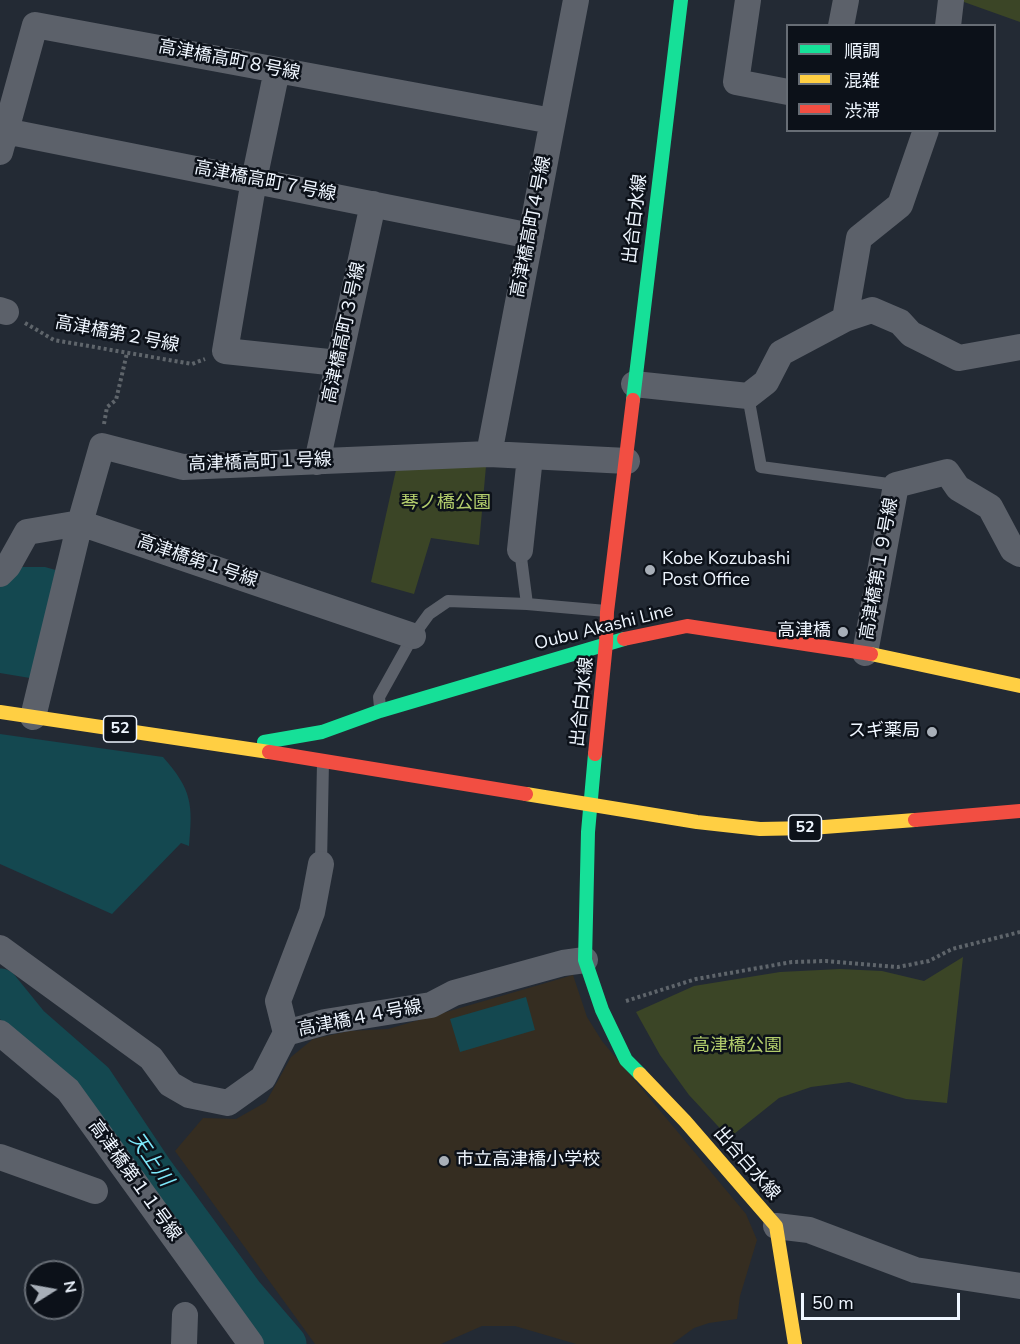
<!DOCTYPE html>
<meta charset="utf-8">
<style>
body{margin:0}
#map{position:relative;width:1020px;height:1344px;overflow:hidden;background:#232a34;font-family:"Nunito Sans","Noto Sans JP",sans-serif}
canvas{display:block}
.legend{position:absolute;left:786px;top:24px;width:210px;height:108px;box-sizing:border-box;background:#0c1119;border:2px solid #676d75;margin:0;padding:8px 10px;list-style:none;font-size:18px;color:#eff6ff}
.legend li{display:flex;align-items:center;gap:12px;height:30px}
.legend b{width:30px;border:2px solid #676d75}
.north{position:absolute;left:24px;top:1260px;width:60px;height:60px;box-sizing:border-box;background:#0c1119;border:2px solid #676d75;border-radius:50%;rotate:79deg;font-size:16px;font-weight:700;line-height:24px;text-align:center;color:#eff6ff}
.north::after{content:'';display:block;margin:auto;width:21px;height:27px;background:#a8afb8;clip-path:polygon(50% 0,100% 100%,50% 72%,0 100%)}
.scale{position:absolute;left:801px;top:1293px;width:159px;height:27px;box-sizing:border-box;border:3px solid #eff6ff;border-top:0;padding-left:8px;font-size:18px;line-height:21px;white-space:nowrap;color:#eff6ff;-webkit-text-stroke:4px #0c1119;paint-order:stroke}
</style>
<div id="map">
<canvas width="1020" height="1344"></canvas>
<ul class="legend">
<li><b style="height:8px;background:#16e098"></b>順調</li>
<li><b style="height:8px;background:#ffcf43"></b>混雑</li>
<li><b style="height:8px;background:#f24e42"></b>渋滞</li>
</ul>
<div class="north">N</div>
<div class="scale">50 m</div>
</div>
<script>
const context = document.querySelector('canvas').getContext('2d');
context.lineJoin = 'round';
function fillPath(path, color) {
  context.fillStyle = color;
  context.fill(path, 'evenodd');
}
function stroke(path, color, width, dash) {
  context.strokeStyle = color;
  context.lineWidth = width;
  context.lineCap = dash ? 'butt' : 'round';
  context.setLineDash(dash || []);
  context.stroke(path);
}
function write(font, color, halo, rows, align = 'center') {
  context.font = font + ' "Nunito Sans","Noto Sans JP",sans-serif';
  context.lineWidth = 5;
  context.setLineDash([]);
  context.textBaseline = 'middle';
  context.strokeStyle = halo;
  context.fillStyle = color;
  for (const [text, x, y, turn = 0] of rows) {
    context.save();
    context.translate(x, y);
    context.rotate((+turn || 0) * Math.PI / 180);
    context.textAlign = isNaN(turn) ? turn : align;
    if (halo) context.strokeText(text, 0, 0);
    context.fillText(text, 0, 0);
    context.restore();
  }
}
const education = new Path2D(`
 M573,975L587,1017L602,1041L746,1214L757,1240L740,1296L737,1319L709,1323L694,1328L672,1344H576L515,1326H482L441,1344H315L175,1151L203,1118L236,1119L266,1102L291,1057L313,1039L349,1031L388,1029Z`);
const green = new Path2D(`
 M964,0H1020V22L964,2Z
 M486,466L479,545L431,538L414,594L371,582L396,470Z
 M963,957L947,1103L906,1099L849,1082L811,1087L779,1098L729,1138L689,1095L660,1055L636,1012L694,986L780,972L840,969L882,971L924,981Z`);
const water = new Path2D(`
 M18,567H45L59,571L30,678L0,673V587Z
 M0,734L163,757C192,790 193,804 189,846L181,843L112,914L0,864Z
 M526,997L535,1030L460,1052L450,1019Z`);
const river = new Path2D(`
 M0,988L30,1025L94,1081L154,1171L244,1294L287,1344`);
const path = new Path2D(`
 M25,323L54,340L192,364L205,359
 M104,424L107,407L116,400L127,353
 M626,1001L696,979L792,962L826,961L898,967L929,961L952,949L1020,932`);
const lane = new Path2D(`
 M748,396L761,467L896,485
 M520,550L527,604
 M380,707L379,697L413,636L429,614L448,601L527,604L606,611
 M321,864L323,762`);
const street = new Path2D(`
 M748,0L736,82L788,92
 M841,26L846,0
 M948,26L951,0
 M277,70L254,180L225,351L338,363
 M0,130L531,236
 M0,152L35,25L552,121
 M0,310L6,312
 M845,319L872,310L900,322L911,334L959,358L1020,347
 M634,384L748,396L766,382L781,353L845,319L859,238L900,205L926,130
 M489,454L576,0
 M317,462L373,204
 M520,550L530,457
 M0,574L8,566L27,532L80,523L413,636
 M865,653L896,485L947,472L958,488L990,507L1013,550L1020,554
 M33,717L80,523L102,446L183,467L489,454L627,461
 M0,948L151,1058L170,1084L189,1095L228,1103L263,1078L286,1033L325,1022L431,1005L454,993L563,963L585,960
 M0,1033L68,1090L251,1344
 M286,1033L278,1001L312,912L321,864
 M0,1157L95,1191
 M776,1226L809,1230L915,1270L1020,1286
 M184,1344L185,1315`);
const fast = new Path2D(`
 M633,400L681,0
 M264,742L322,732L380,711L624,639
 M595,754L588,832L585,960L602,1010L626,1060L640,1074`);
const slow = new Path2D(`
 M871,654L1020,686
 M0,712L269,752
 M526,794L697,822L760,829L811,828L915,820
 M640,1074L685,1121L776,1226L795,1344`);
const jam = new Path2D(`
 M624,639L687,626L871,654
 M269,752L526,794
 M595,754L606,643L607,612L633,400
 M915,820L1020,811`);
const markers = [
 [650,570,6,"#a8afb8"],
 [843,632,6,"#a8afb8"],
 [932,732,6,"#a8afb8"],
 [444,1161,6,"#a8afb8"]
];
const shields = [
 [120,729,33],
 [805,828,33]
];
const shieldNames = [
 ["52",120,729],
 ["52",805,828]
];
const streetNames = [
 ["高津橋高町８号線",229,61,11],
 ["高津橋高町７号線",265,182,11],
 ["出合白水線",636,219,-83],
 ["高津橋高町４号線",532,227,-79],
 ["高津橋高町３号線",345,333,-78],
 ["高津橋第２号線",117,335,11],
 ["高津橋高町１号線",260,463,-2],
 ["高津橋第１号線",197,562,19],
 ["高津橋第１９号線",880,569,-80],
 ["Oubu Akashi Line",604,628,-14],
 ["出合白水線",583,702,-84],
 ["高津橋４４号線",360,1019,-11],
 ["出合白水線",746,1164,49],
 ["高津橋第１１号線",134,1181,54]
];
const parkNames = [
 ["琴ノ橋公園",446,504],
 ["高津橋公園",737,1047]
];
const poiNames = [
 ["Kobe Kozubashi",662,560],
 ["Post Office",662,581],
 ["高津橋",831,632,"right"],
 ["スギ薬局",920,732,"right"],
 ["市立高津橋小学校",456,1161]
];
const waterNames = [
 ["天上川",150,1160,55]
];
fillPath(education, '#352d21');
fillPath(green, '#3b4526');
fillPath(water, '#144850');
stroke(river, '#144850', 39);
stroke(path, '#5f656b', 4, [3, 3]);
stroke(lane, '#5c616a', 12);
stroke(street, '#5c616a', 26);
stroke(fast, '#16e098', 14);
stroke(slow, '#ffcf43', 14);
stroke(jam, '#f24e42', 14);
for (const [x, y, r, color] of markers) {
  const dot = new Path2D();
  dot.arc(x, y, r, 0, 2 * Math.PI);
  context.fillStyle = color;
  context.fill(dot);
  stroke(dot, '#0c1119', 2);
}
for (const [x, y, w] of shields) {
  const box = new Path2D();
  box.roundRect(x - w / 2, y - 13, w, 26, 4.5);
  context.fillStyle = '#0c1119';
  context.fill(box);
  stroke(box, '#eff6ff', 1.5);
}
write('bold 16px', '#eff6ff', null, shieldNames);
write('18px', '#eff6ff', '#0c1119', streetNames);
write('18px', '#b3cd6c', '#0c1119', parkNames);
write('18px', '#eff6ff', '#0c1119', poiNames, 'left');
write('italic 20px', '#7ee9fb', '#0c1119', waterNames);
</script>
